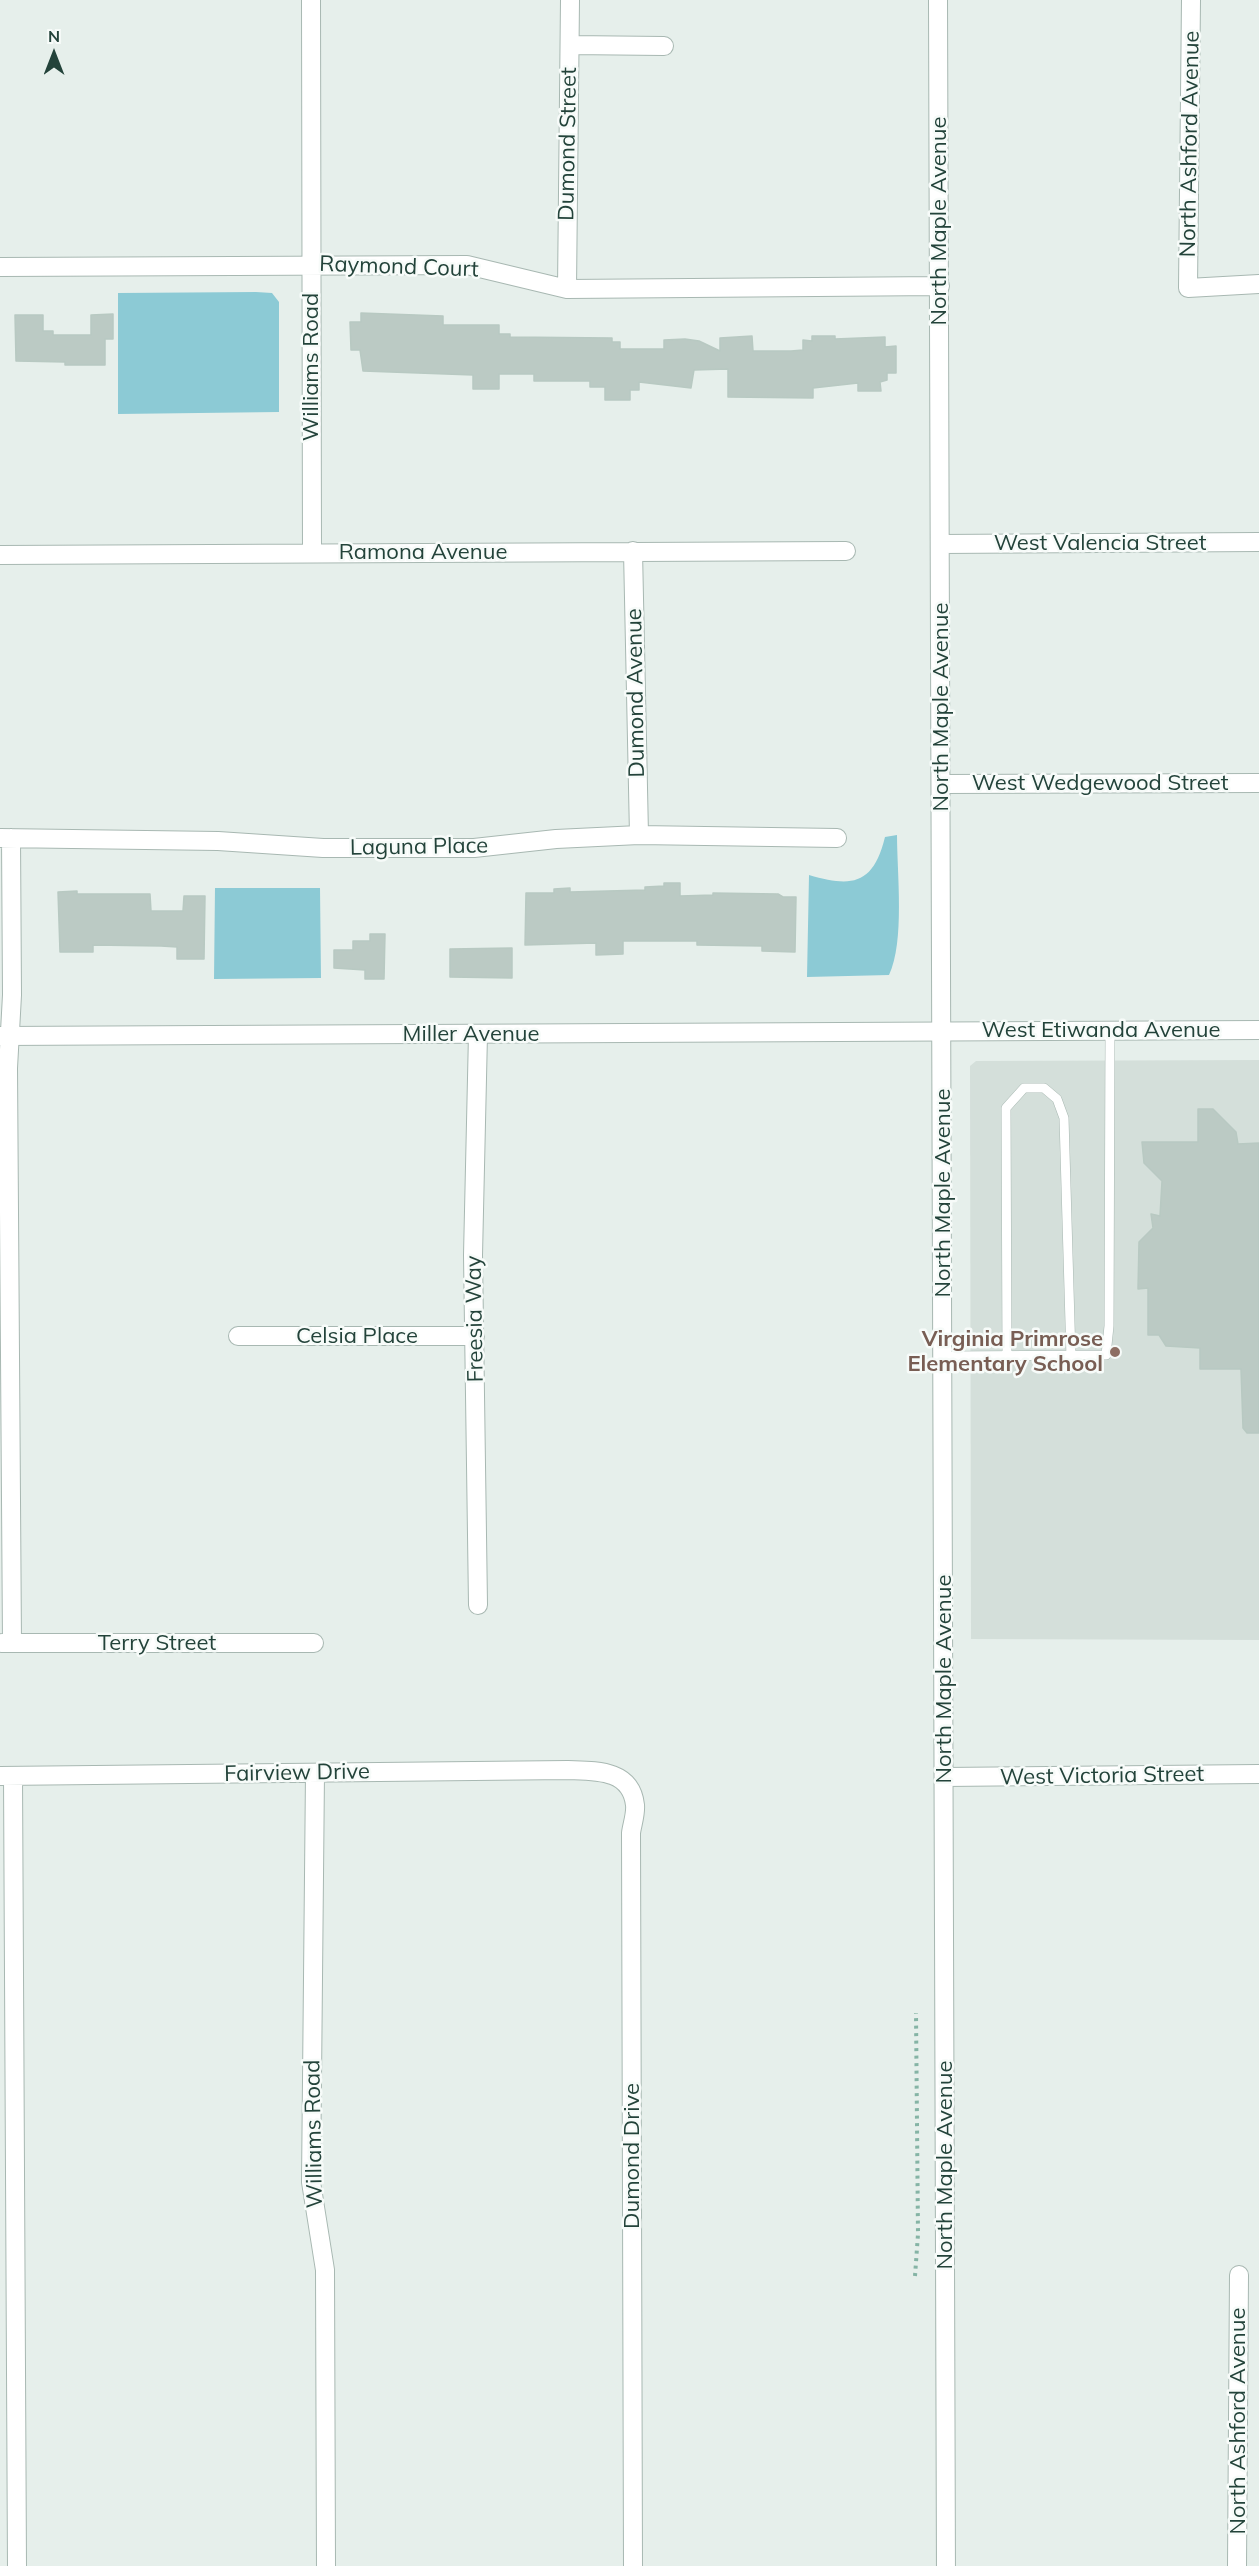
<!DOCTYPE html>
<style>
body{margin:0}
#map{position:relative;width:1259px;height:2566px;overflow:hidden;background:#e6efeb;font-family:Mulish,sans-serif}
canvas{display:block}
.north{position:absolute;left:24px;top:24px;width:60px;height:60px;-webkit-text-stroke:4px #f7fbf9;paint-order:stroke;rotate:0deg;font-size:16px;font-weight:700;line-height:24px;text-align:center;color:#23433a}
.north::after{content:'';display:block;margin:auto;width:21px;height:27px;background:#23433a;clip-path:polygon(50% 0,100% 100%,50% 72%,0 100%)}
</style>
<div id="map">
<canvas width="1259" height="2566"></canvas>
<div class="north">N</div>
</div>
<script>
const context = document.querySelector('canvas').getContext('2d');
context.lineJoin = 'round';
function fillPath(path, color) {
  context.fillStyle = color;
  context.fill(path, 'evenodd');
}
function stroke(path, color, width, dash) {
  context.strokeStyle = color;
  context.lineWidth = width;
  context.lineCap = dash ? 'butt' : 'round';
  context.setLineDash(dash || []);
  context.stroke(path);
}
function write(font, color, halo, rows, align = 'center') {
  context.font = font + ' Mulish,sans-serif';
  context.lineWidth = 5;
  context.setLineDash([]);
  context.textBaseline = 'middle';
  context.strokeStyle = halo;
  context.fillStyle = color;
  for (const [text, x, y, turn = 0] of rows) {
    context.save();
    context.translate(x, y);
    context.rotate((+turn || 0) * Math.PI / 180);
    context.textAlign = isNaN(turn) ? turn : align;
    if (halo) context.strokeText(text, 0, 0);
    context.fillText(text, 0, 0);
    context.restore();
  }
}
const built = new Path2D(`
 M1259,1060V1640L971,1639L970,1066L976,1061Z`);
const water = new Path2D(`
 M256,292L272,293L279,302V412L118,414V293Z
 M897,835C897,873 905,942 889,975L807,977L809,875C851,887 873,886 885,837Z
 M215,888H320L321,978L214,979Z`);
const building = new Path2D(`
 M361,313L443,316V325H499V334H510V337L612,338V342H620V349H664V340L685,339L699,341L720,351V338L752,336L753,351H791L803,350V340L812,341V336H835V339L885,337V347L896,346V373H887V380L880,382L881,391H858V383L813,388V398L728,397V369L694,370L691,388L639,382V390H630V400H605V387H590V381H534V374H499V389H473V375L363,371L360,350H351L350,322H361Z
 M113,314V339H105V365H65V362L16,361L15,315H43V331H53V335H91V315Z
 M664,883H680V896L713,895V893L778,894L783,897H796L795,952L762,951V946L697,945V941H623V954L596,955V943L525,945L526,893H554V889L570,888V892L645,890V887L664,886Z
 M77,891V894H150L151,911H183L184,896H205L204,959H177V947L161,946L93,945V952H60L58,892Z
 M370,934H385L384,979H365V970L334,968V950H353V941H370Z
 M512,948V978L450,977V949Z
 M1198,1109H1213L1236,1132L1238,1144L1259,1143V1433H1247L1243,1428L1241,1369H1200V1348L1166,1346L1159,1335H1148V1288L1138,1289L1139,1242L1153,1228L1151,1214L1160,1216L1162,1181L1144,1163L1142,1142H1198Z`);
const path = new Path2D(`
 M915,2276L918,2234L916,2013`);
const service = new Path2D(`
 M1007,1355L1006,1108L1024,1088H1044L1057,1099L1064,1118L1071,1357
 M944,1356L1106,1355L1109,1326L1110,1030`);
const minor = new Path2D(`
 M311,0L312,553
 M938,0L946,2566
 M1191,0L1188,288L1259,284
 M570,45L664,46
 M0,267L467,265L567,289L940,286
 M567,289L570,0
 M941,544L1259,542
 M633,551L639,835
 M0,555L846,551
 M942,784L1259,783
 M0,838L218,841L323,848H474L556,839L639,835L837,838
 M11,838L12,995L8,1068L12,1643
 M478,1034L473,1255L478,1605
 M238,1336H475
 M2,1643H314
 M315,1773L311,2182L325,2270L326,2566
 M0,1776L568,1770C595,1771 631,1769 635,1805C636,1814 632,1825 631,1833L633,2566
 M13,1776L17,2566
 M944,1777L1259,1774
 M1237,2566L1239,2275`);
const tertiary = new Path2D(`
 M0,1036L1259,1030`);
const markers = [
 [1115,1352,6,"#8d6e63"]
];
const streetNames = [
 ["Dumond Street",568,144,-89],
 ["North Ashford Avenue",1190,144,-89],
 ["North Maple Avenue",939,221,-90],
 ["Raymond Court",399,267,2],
 ["Williams Road",311,367,-90],
 ["West Valencia Street",1100,543],
 ["Ramona Avenue",423,552],
 ["Dumond Avenue",636,693,-91],
 ["North Maple Avenue",941,707,-90],
 ["West Wedgewood Street",1100,783],
 ["Laguna Place",419,847,-1],
 ["West Etiwanda Avenue",1101,1030],
 ["Miller Avenue",471,1034],
 ["North Maple Avenue",943,1193,-90],
 ["Freesia Way",475,1319,-91],
 ["Celsia Place",357,1336],
 ["Terry Street",157,1643],
 ["North Maple Avenue",944,1679,-90],
 ["Fairview Drive",297,1773,-1],
 ["West Victoria Street",1102,1776,-1],
 ["Williams Road",314,2134,-91],
 ["Dumond Drive",632,2156,-90],
 ["North Maple Avenue",945,2165,-90],
 ["North Ashford Avenue",1238,2421,-90]
];
const educationNames = [
 ["Virginia Primrose",1103,1339],
 ["Elementary School",1103,1364]
];
fillPath(built, '#d4dfda');
fillPath(water, '#8ccad5');
fillPath(building, '#bbcac4');
stroke(building, '#b8c9c2', 1.5);
stroke(service, '#a8b8b2', 10);
stroke(minor, '#a8b8b2', 20);
stroke(tertiary, '#a8b8b2', 20);
stroke(path, '#85b4a5', 4, [3, 4.5]);
stroke(service, '#fff', 9);
stroke(minor, '#fff', 18);
stroke(tertiary, '#fff', 18);
for (const [x, y, r, color] of markers) {
  const dot = new Path2D();
  dot.arc(x, y, r, 0, 2 * Math.PI);
  context.fillStyle = color;
  context.fill(dot);
  stroke(dot, '#f7fbf9', 2);
}
write('22px', '#23433a', '#f7fbf9', streetNames);
write('bold 22px', '#785e54', '#f7fbf9', educationNames, 'right');
</script>
